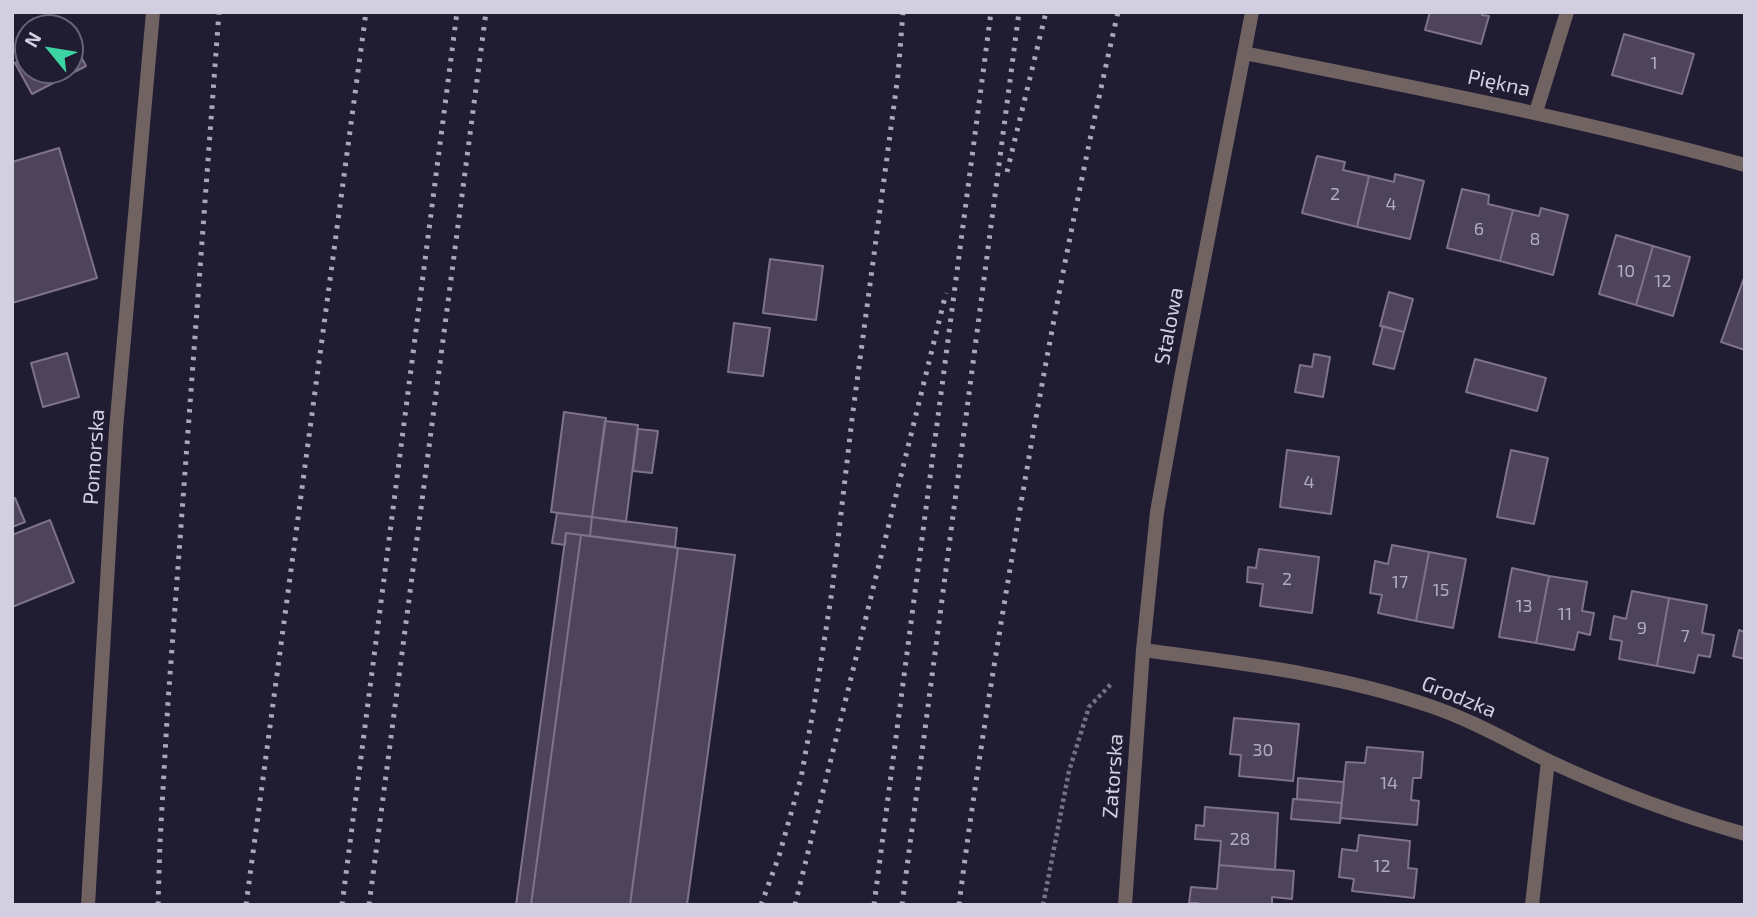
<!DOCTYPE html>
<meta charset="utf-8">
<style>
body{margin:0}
#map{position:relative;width:1757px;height:917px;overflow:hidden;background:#201c32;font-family:"Exo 2",sans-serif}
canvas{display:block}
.frame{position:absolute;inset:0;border:14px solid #d2d0e0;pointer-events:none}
.north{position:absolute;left:14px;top:14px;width:70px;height:70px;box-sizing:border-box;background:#201c32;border:2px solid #676478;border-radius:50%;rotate:300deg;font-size:19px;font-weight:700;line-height:28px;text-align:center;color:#d2d0e0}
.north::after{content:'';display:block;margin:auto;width:24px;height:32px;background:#3dd4a3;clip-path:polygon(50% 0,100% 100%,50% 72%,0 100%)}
</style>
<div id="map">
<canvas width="1757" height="917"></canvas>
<div class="frame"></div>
<div class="north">N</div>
</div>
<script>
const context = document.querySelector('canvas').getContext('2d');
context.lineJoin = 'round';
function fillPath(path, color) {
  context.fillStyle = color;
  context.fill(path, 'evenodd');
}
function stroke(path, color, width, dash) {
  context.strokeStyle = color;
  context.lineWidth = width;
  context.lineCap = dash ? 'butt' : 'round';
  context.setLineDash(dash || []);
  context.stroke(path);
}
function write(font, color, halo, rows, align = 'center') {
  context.font = font + ' "Exo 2",sans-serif';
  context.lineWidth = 6;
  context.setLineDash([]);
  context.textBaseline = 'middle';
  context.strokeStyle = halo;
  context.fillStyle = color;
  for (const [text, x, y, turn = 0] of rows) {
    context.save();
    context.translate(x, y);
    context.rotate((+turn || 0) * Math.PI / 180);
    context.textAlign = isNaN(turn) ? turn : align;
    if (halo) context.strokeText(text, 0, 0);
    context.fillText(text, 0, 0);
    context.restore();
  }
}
const building = new Path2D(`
 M1430,12H1483L1482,15L1489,16L1481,44L1425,30Z
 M1624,34L1694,54L1682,94L1612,75Z
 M70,36L86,66L32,94L15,63L28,56V70H70Z
 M59,148L97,278L12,303V162Z
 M1317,156L1345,162L1343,170L1369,176L1357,227L1302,213Z
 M1395,174L1424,181L1410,239L1357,227L1369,176L1394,182Z
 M1462,189L1489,195L1488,204L1513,210L1500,261L1447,248Z
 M1541,208L1568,215L1553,275L1500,261L1513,210L1539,216Z
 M1616,235L1653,246L1636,305L1599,294Z
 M1653,246L1690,257L1673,316L1636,305Z
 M770,259L823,266L816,320L763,313Z
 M1745,275V350L1721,342Z
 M1389,292L1413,299L1404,332L1380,326Z
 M734,323L770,328L763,376L728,372Z
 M1383,326L1404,332L1394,369L1373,364Z
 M67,353L79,397L43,407L31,363Z
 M1314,354L1330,357L1323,397L1295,392L1300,365L1312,367Z
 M1475,359L1546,378L1537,411L1466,392Z
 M564,412L606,418L592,517L551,512Z
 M605,421L638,425L626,522L592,517Z
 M638,429L658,431L652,473L633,471Z
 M1287,450L1339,457L1331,514L1280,507Z
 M1511,450L1548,458L1534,524L1497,517Z
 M15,498L25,522L12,527V499Z
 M557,513L592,517L590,536L566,533L565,545L552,543Z
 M592,517L677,528L675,547L590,536Z
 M50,520L74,582L12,607V535Z
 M566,533L581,535L531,905H516Z
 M581,535L678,548L630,905H531Z
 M1392,545L1429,552L1416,621L1378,613L1382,595L1370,593L1375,561L1388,564Z
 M678,548L735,555L687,905H630Z
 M1259,549L1319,557L1312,613L1260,606L1263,584L1247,582L1248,567L1256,568Z
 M1429,552L1466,559L1453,628L1416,621Z
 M1512,568L1549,576L1536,643L1499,637Z
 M1549,576L1587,582L1582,611L1594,613L1590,635L1578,632L1574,650L1536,643Z
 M1632,591L1669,598L1657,666L1619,659L1622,641L1610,639L1614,616L1626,619Z
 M1669,598L1707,605L1702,633L1714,635L1710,657L1698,655L1694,673L1657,666Z
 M1739,630L1745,632V659L1733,656Z
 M1234,718L1299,724L1293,781L1239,776L1241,755L1230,754Z
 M1367,747L1423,752L1421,778H1413L1411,800L1419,801L1417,825L1340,818L1346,762L1365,763Z
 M1298,778L1344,782L1342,803L1297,799Z
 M1293,799L1342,803L1340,823L1291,819Z
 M1205,807L1278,813L1275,870L1219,865L1221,841L1195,839L1196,825L1204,826Z
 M1359,835L1410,841L1408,868L1417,869L1414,898L1352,891L1354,879L1339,877L1342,849L1357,851Z
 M1219,865L1294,871L1292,899L1272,897V905H1198V903H1189L1191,887L1217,889Z`);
const path = new Path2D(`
 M1043,905L1069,771L1089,707L1112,683`);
const service = new Path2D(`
 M1532,905L1548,761`);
const minor = new Path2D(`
 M1244,53C1411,87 1579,119 1745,165
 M1536,112L1567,12
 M1143,650C1238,663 1339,674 1430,706C1472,720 1511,743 1551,762C1613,791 1678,815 1745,834
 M88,905L116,429L153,12
 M1125,905L1143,650L1157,512L1181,378L1252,12`);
const rail = new Path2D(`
 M1007,172L1046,12
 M158,905L160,842L168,702L219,12
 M246,905L366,12
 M342,905L457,12
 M369,905L486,12
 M761,905L779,856L801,778L814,706L832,591L852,419L898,75L903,12
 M795,905L946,293
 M874,905L991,12
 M902,905L1019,12
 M959,905C975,778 996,653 1017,527C1046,355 1079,183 1118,12`);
const numberNames = [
 ["1",1654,63],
 ["2",1335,194],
 ["4",1391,204],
 ["6",1479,229],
 ["8",1535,239],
 ["10",1626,271],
 ["12",1663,281],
 ["4",1309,482],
 ["2",1287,579],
 ["17",1400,582],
 ["15",1441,590],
 ["13",1524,606],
 ["11",1565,614],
 ["9",1642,628],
 ["7",1685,636],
 ["30",1263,750],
 ["14",1389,783],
 ["28",1240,839],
 ["12",1382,866]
];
const streetNames = [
 ["Piękna",1499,83,12],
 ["Stalowa",1169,326,-79],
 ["Pomorska",94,457,-86],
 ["Grodzka",1459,697,22],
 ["Zatorska",1113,776,-86]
];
fillPath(building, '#4d435b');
stroke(building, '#7e728d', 2);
stroke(path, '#747185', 4.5, [3.5, 3.5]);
stroke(service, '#716362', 14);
stroke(minor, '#716362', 14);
stroke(rail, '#a9a7b8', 5, [3.5, 7]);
write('18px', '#b1adbf', null, numberNames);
write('21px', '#d2d0e0', '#201c32', streetNames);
</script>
